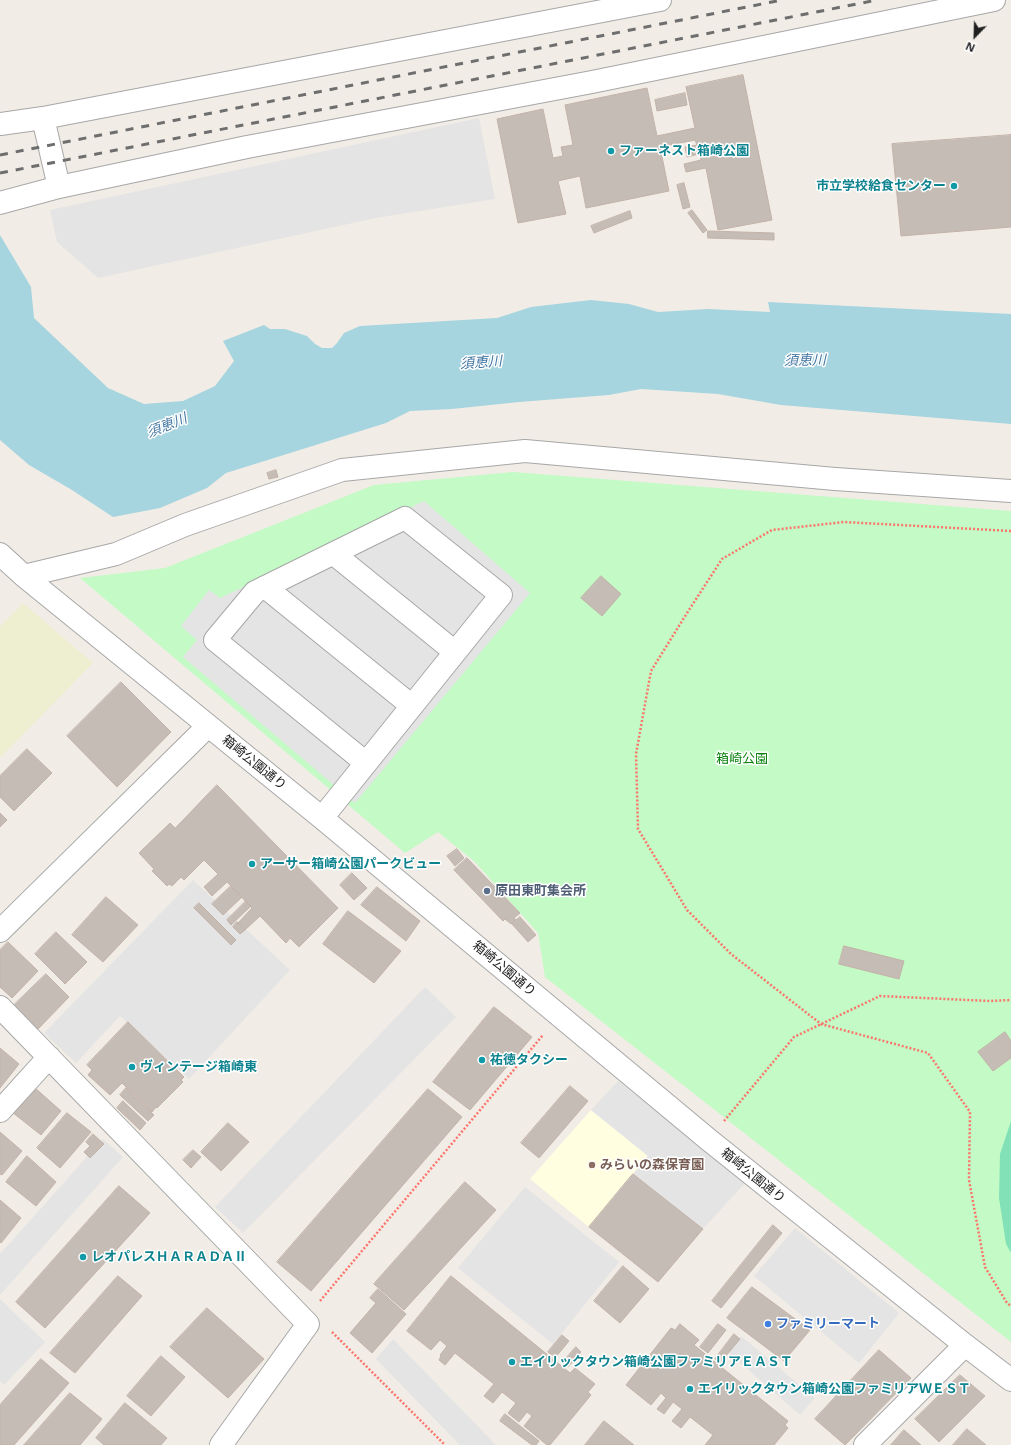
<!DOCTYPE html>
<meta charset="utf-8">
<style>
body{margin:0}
#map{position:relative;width:1011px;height:1445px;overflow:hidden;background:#f1ede6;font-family:"Open Sans",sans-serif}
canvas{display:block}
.north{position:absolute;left:955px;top:16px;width:40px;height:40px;-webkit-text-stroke:3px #fff;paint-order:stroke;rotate:203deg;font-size:11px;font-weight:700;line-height:16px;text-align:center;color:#202020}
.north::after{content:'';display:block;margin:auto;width:14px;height:18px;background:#202020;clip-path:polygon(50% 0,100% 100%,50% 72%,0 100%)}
</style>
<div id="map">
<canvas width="1011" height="1445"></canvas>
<div class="north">N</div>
</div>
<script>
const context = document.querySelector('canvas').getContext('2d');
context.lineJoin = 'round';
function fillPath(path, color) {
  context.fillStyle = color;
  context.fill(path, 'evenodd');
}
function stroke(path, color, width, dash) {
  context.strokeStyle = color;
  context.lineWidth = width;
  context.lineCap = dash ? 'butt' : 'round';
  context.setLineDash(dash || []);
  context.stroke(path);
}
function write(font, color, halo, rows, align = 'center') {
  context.font = font + ' "Open Sans","Noto Sans JP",sans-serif';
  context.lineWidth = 3;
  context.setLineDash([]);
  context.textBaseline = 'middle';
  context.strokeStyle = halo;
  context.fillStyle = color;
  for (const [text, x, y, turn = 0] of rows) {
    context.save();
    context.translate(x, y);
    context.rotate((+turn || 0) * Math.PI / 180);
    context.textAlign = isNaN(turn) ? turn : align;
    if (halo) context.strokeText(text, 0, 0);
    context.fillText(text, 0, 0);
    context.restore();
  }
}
const education = new Path2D(`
 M591,1110L648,1156L589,1227L530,1179Z`);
const farmland = new Path2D(`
 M23,603L93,663L0,758V626Z`);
const park = new Path2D(`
 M513,472L1011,511V1342L545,977L538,933L475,862L438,832L405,853L80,578L165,568L374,485Z`);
const pitch = new Path2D(`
 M1011,1121V1253L1006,1244L999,1198L1000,1154Z`);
const parking = new Path2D(`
 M479,118L495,199L376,218L98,278L57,242L50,210Z
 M424,501L530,593L355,803L183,657L197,640L181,626L209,590L220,598Z
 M193,880L290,970L189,1079L120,1016L76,1063L44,1033Z
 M425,987L456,1017L243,1233L215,1207Z
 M618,1081L746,1182L703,1229L633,1174L648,1156L591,1110Z
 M103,1139L123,1157L0,1295V1254Z
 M525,1187L619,1262L553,1344L458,1268Z
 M795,1228L899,1313L859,1363L754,1276Z
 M0,1299L45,1342L4,1385L0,1381Z
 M741,1336L815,1398L800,1415L728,1352Z
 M393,1339L496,1445H460L376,1359Z`);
const water = new Path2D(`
 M0,235L31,287L34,318L108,388L144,404L183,401L215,386L234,361L223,341L264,325L270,329H285L307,336L315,344L322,348H332L337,343L344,333L360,326L497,318L531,307L591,300L629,304L658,312L708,309L770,312L768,302L1011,314V424L781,405L718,394L641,389L609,395L519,402L452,409L410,411L386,423L226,473L207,488L160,508L113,517L72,490L29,465L0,440Z`);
const building = new Path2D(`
 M743,75L772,220L718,230L706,168L686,172L684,164L701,160L699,154L687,157L685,147L697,145L695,140L660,147L669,191L586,208L580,176L558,181L566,214L518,223L497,119L543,109L553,158L563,156L561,147L573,145L565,105L647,88L657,136L695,128L686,87Z
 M685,93L687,105L657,111L655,100Z
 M1011,135V227L901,236L892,144Z
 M684,183L690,207L683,209L677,185Z
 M692,210L707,230L703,233L688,213Z
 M630,211L632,218L594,233L591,226Z
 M708,231L774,233V240L708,238Z
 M276,470L278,477L269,479L267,473Z
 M601,576L621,594L602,616L581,598Z
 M121,682L171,732L117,787L67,736Z
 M27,749L52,773L14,811L0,797V776Z
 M217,785L338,908L299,947L290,938L286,943L260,916L245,930L238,923L252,908L227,882L212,896L204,887L218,874L204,860L184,880L181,877L172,886L169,884L167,886L152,871L154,869L139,853L170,823L175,828Z
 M0,813L7,820L0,827Z
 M457,849L464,858L455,866L447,856Z
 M467,858L520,913L514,918L516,920L511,924L505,919L503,921L454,870Z
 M352,873L367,888L354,900L340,885Z
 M231,886L242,897L223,915L212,904Z
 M377,887L420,921L406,941L361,905Z
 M106,897L138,925L103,962L72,935Z
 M246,901L251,906L231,925L227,920Z
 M199,903L236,940L231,945L194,908Z
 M348,911L401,951L374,983L323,944Z
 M520,917L536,935L528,942L512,924Z
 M237,922L245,930L240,934L233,927Z
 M56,932L87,962L65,984L35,954Z
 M8,942L38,971L12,998L0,987V950Z
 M844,946L904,961L899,979L839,964Z
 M46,974L69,997L38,1029L13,1006Z
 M494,1007L532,1037L470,1110L433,1082Z
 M128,1022L184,1077L181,1080L183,1082L157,1108L156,1107L152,1112L122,1083L110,1095L88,1075L92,1070L87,1065Z
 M1005,1032L1011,1041V1058L993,1071L978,1052Z
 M0,1048L19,1064L0,1088Z
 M570,1086L588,1101L539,1158L521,1143Z
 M34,1087L61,1111L41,1135L12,1112Z
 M126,1088L154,1115L148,1121L120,1095Z
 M428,1089L462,1117L311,1291L277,1262Z
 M123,1101L146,1123L140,1130L117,1108Z
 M67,1113L91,1132L60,1168L37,1148Z
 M228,1123L249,1142L221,1171L201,1152Z
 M0,1132L22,1151L2,1175L0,1174Z
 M93,1134L104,1144L90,1158L84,1152L90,1146L86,1142Z
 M193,1150L201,1157L191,1168L183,1160Z
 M27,1156L56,1182L36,1206L6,1182Z
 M633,1174L703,1229L658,1282L589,1227Z
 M465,1182L496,1210L404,1310L374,1284Z
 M119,1186L150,1213L45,1328L16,1302Z
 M0,1200L21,1218L1,1243L0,1242Z
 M773,1225L782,1233L721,1308L712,1301Z
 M623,1266L649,1289L620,1323L594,1301Z
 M118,1276L142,1296L75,1373L50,1353Z
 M451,1276L570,1373L575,1368L595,1384L588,1392L591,1395L550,1445H547L524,1426L532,1416L527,1412L519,1422L508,1413L516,1403L502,1392L493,1403L484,1396L494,1384L455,1353L445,1365L439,1360L441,1356L440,1355L447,1346L440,1340L431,1350L407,1331Z
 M752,1287L810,1330L784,1361L727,1318Z
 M378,1289L406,1314L372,1353L350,1333L376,1303L370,1298Z
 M207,1308L264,1359L228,1398L170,1347Z
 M680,1324L699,1340L694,1345L788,1421L785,1425L788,1428L774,1445H725L724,1444L722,1445H705L713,1435L690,1417L681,1428L672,1421L682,1409L673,1402L664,1414L657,1409L666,1398L661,1393L651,1405L626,1385L671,1328L675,1330Z
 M718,1324L726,1330L708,1353L700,1347Z
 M734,1334L740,1339L720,1363L715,1359Z
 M562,1335L569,1341L555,1358L548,1352Z
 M576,1347L581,1352L568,1367L562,1363Z
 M879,1350L911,1378L845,1445L815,1419Z
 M161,1356L185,1377L151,1416L127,1396Z
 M41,1359L69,1383L14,1445H0V1405Z
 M960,1375L985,1396L939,1442L915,1419Z
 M70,1393L102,1419L80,1445H24Z
 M125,1403L167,1438L161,1445H104L96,1438Z
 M505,1414L539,1441L536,1445H532L500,1421Z
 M604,1421L634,1445H585Z
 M967,1429L986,1445H953Z
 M904,1430L921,1445H891Z`);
const path = new Path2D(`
 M1011,531L844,522L772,530L722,559L687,613L651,671L636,754L638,829L687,910L731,954L821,1024L928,1053L970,1112L969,1180L985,1267L1007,1303L1011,1306
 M724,1121L794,1037L880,996L990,1001L1011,1000
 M320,1301L543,1035
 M332,1332L445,1445`);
const minor = new Path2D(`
 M43,118L59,187
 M0,124L43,118L660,0
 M0,203L59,187L247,147L592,82L994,0
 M0,554L24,576L322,818L709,1140L965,1345L1011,1380
 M334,554L455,652
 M24,576L116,554L185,525L342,470L525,451L835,479L1011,491
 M265,587L412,706
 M322,818L501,595L405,518L255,592L215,640L366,763
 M0,931L208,726
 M0,1007L308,1324L221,1445
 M0,1111L49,1057
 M865,1445L965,1345`);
const rail = new Path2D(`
 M0,155L782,0
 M0,173L877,0`);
const markers = [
 [611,151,4,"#0f9aa8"],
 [954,186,4,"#0f9aa8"],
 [252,864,4,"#0f9aa8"],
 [487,891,4,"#5c6f8a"],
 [482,1060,4,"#0f9aa8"],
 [132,1067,4,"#0f9aa8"],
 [592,1165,4,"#8d6e63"],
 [83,1257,4,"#0f9aa8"],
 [768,1324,4,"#3f7fe0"],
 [512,1362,4,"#0f9aa8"],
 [690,1389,4,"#0f9aa8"]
];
const cultureNames = [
 ["ファーネスト箱崎公園",619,151],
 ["市立学校給食センター",946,186,"right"],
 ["アーサー箱崎公園パークビュー",260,864],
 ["祐徳タクシー",490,1060],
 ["ヴィンテージ箱崎東",140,1067],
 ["レオパレスＨＡＲＡＤＡⅡ",91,1257],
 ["エイリックタウン箱崎公園ファミリアＥＡＳＴ",520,1362],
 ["エイリックタウン箱崎公園ファミリアＷＥＳＴ",698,1389]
];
const parkNames = [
 ["箱崎公園",742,759]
];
const streetNames = [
 ["箱崎公園通り",254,763,39],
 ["箱崎公園通り",504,969,40],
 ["箱崎公園通り",753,1176,39]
];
const serviceNames = [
 ["原田東町集会所",495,891]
];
const educationNames = [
 ["みらいの森保育園",600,1165]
];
const shopNames = [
 ["ファミリーマート",776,1324]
];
const waterNames = [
 ["須恵川",805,361,-1],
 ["須恵川",481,363,-4],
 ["須恵川",167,426,-22]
];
fillPath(education, '#fffee1');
fillPath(farmland, '#eeefd1');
fillPath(park, '#c3fac5');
fillPath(pitch, '#83e1b8');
fillPath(parking, '#e4e4e4');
fillPath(water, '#a6d4df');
fillPath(building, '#c5bcb5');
stroke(building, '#c3b2a8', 1);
stroke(minor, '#a7a7a7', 24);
stroke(path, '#fc746b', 2.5, [2, 2]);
stroke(minor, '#fff', 22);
stroke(rail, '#6e6e6e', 3, [8, 8]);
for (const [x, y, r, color] of markers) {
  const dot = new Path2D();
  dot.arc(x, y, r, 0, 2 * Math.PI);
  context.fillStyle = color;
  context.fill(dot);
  stroke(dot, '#fff', 1.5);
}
write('bold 13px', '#0d838f', '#fff', cultureNames, 'left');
write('13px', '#0a820e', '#fff', parkNames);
write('13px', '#202020', '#fff', streetNames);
write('bold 13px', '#4e5e75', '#fff', serviceNames, 'left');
write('bold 13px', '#785e54', '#fff', educationNames, 'left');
write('bold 13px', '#366cbe', '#fff', shopNames, 'left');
write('italic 14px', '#4477a2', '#fff', waterNames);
</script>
